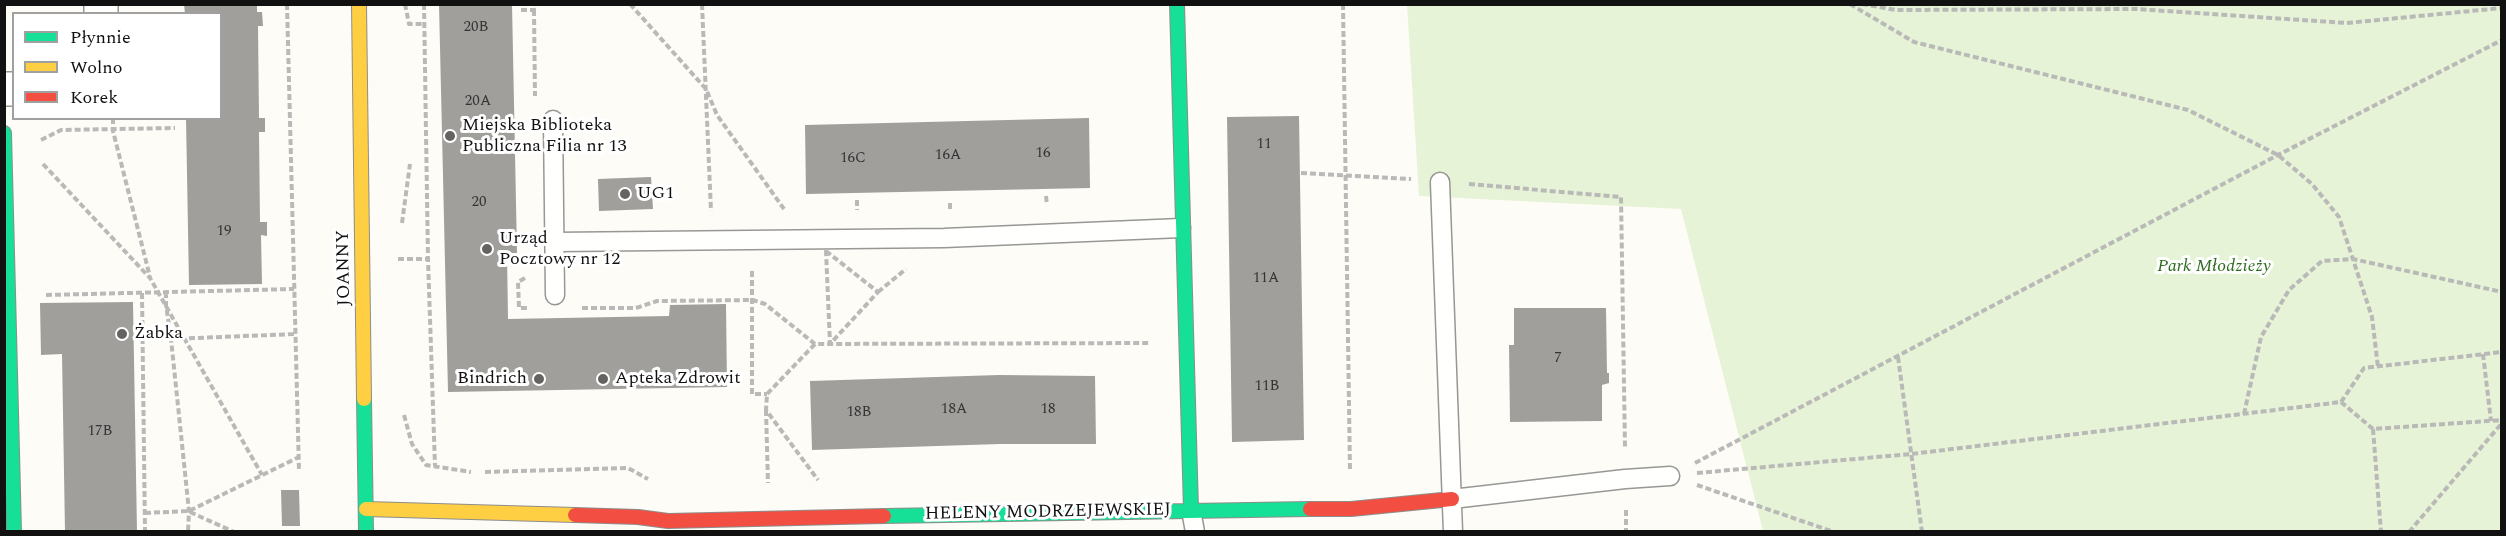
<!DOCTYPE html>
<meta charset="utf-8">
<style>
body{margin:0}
#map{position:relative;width:2506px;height:536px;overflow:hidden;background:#fdfcf7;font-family:Spectral,serif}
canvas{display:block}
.frame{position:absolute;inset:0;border:6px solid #111;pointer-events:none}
.legend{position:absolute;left:12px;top:12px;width:210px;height:108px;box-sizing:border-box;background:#fff;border:2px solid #a0a0a0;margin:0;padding:8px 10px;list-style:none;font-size:18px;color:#111}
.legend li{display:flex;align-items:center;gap:12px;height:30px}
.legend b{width:30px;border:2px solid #a0a0a0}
</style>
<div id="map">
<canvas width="2506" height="536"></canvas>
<div class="frame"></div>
<ul class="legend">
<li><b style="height:8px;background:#16e098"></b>Płynnie</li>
<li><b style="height:8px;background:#ffcf43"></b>Wolno</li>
<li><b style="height:8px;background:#f24e42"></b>Korek</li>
</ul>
</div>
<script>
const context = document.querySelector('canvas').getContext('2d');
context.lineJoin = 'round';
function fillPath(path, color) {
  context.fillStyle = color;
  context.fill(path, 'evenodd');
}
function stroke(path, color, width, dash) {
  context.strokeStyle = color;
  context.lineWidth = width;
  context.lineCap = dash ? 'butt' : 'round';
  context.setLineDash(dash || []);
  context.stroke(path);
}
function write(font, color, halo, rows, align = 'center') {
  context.font = font + ' Spectral,serif';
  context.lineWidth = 6;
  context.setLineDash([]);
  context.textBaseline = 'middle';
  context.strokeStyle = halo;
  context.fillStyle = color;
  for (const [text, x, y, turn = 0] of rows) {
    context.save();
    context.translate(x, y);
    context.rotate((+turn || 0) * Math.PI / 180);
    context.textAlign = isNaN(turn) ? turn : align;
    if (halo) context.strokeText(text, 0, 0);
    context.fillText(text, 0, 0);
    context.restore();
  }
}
const green = new Path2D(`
 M1407,5H2501V531H1763L1681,209L1419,196Z`);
const building = new Path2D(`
 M184,4H257V12H262L263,26H258L259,118H265V132H259L260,222H267V236L261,235L262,284L189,285L186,118H220V14H185Z
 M439,4H512L517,253H507L508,319L669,316L670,305L726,304L727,387L448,392Z
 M1299,116L1304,440L1232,442L1227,117Z
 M1089,118L1090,188L806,194L805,125Z
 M651,177L653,209L599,211L598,179Z
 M133,302L137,532H65L62,354L41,355L40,303Z
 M1514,308H1606L1607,373H1609V383L1602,385V421L1510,422L1509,345H1514Z
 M999,375L1095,376L1096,444H1000L812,450L810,381Z
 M281,490H299L300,526H282Z`);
const path = new Path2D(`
 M287,4L299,471
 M405,4L409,24H425
 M424,4L428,259L435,466
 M630,4L706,89L717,115L784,209
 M702,4L711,211
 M1343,4L1350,471
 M1850,4L1914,42L2188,110L2278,155L2312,184L2339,217L2372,317L2378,367
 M1862,4L1896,10L2136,9L2347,23L2502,8
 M521,10H534L533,4
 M534,10L535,96
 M113,118V131L150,277
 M41,140L61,130L175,128
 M43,164L150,278L262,475
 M1301,173L1411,179
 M1469,184L1621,197L1625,448
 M1046,196L1047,205
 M857,200V210
 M950,209V200
 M402,223L410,164
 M826,251L878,292L830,344Z
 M398,259H428
 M752,271V394H767
 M525,278L518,282L519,308H529
 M166,292V305L171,339L189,511L188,532
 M878,292L906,269
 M142,293L145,532
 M46,295L294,289
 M582,308H636L657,301L753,300L765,304L815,344L1150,343
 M171,339L295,334
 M815,344L767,394L766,410L818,480
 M2483,354L2491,421
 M1898,357L1922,532
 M2341,402L2373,429L2502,420
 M766,410L768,483
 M2244,414L2261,337L2289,290L2322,261L2353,259L2502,292
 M404,415L412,444L426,465L471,472
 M2373,429L2381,532
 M1695,463L2278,155L2502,40
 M485,472L628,468L648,479
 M1697,473L1911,454L2341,402L2364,368L2502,352
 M1697,485L1834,532
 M1626,510V532
 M190,512L234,532
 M145,513L189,511L299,457
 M2409,532L2502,423`);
const lane = new Path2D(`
 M553,120L555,295
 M1440,182L1453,532
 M555,242L944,238L1181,228
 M1452,499L1625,479L1670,476
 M1191,510L1195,532`);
const street = new Path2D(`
 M101,4V14
 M4,89H14`);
const fast = new Path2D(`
 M1177,4L1191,510
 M4,133L14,532
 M364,399L366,531
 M884,516L1310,509`);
const slow = new Path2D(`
 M359,4L364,399
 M366,509L575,515`);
const jam = new Path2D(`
 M1310,509H1351L1452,499
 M575,515L638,517L668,521L884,516`);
const markers = [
 [450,136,6,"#646362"],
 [625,194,6,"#646362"],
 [487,249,6,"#646362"],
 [122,334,6,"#646362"],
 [539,379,6,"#646362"],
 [603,379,6,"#646362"]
];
const numberNames = [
 ["20B",476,28],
 ["20A",478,102],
 ["11",1264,145],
 ["16",1043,154],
 ["16A",948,156],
 ["16C",853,159],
 ["20",479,203],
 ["19",224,232],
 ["11A",1266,279],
 ["7",1558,359],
 ["11B",1267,387],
 ["18A",954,410],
 ["18",1048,410],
 ["18B",859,413],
 ["17B",100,432]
];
const poiNames = [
 ["Miejska Biblioteka",462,126],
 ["Publiczna Filia nr 13",462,147],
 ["UG1",637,194],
 ["Urząd",499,239],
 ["Pocztowy nr 12",499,260],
 ["Żabka",134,334],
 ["Bindrich",527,379,"right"],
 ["Apteka Zdrowit",615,379]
];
const parkNames = [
 ["Park Młodzieży",2214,267]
];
const streetNames = [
 ["JOANNY",345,268,-91],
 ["HELENY MODRZEJEWSKIEJ",1048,513,-1]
];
fillPath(green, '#e7f3d7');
fillPath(building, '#a19f9c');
stroke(lane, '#979795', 21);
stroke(street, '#979795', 36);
stroke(fast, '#8e8d8b', 16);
stroke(slow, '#8e8d8b', 16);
stroke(jam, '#8e8d8b', 16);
stroke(path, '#b9b9b8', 4, [6, 3]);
stroke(lane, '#fffffe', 18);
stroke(street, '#fffffe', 33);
stroke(fast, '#16e098', 14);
stroke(slow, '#ffcf43', 14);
stroke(jam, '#f24e42', 14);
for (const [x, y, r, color] of markers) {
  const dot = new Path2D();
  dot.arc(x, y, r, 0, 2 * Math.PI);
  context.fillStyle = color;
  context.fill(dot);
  stroke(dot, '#fff', 2);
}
write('15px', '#353434', null, numberNames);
write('18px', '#111', '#fff', poiNames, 'left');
write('italic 18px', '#2f6b1f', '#fff', parkNames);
write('18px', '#111', '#fff', streetNames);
</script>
